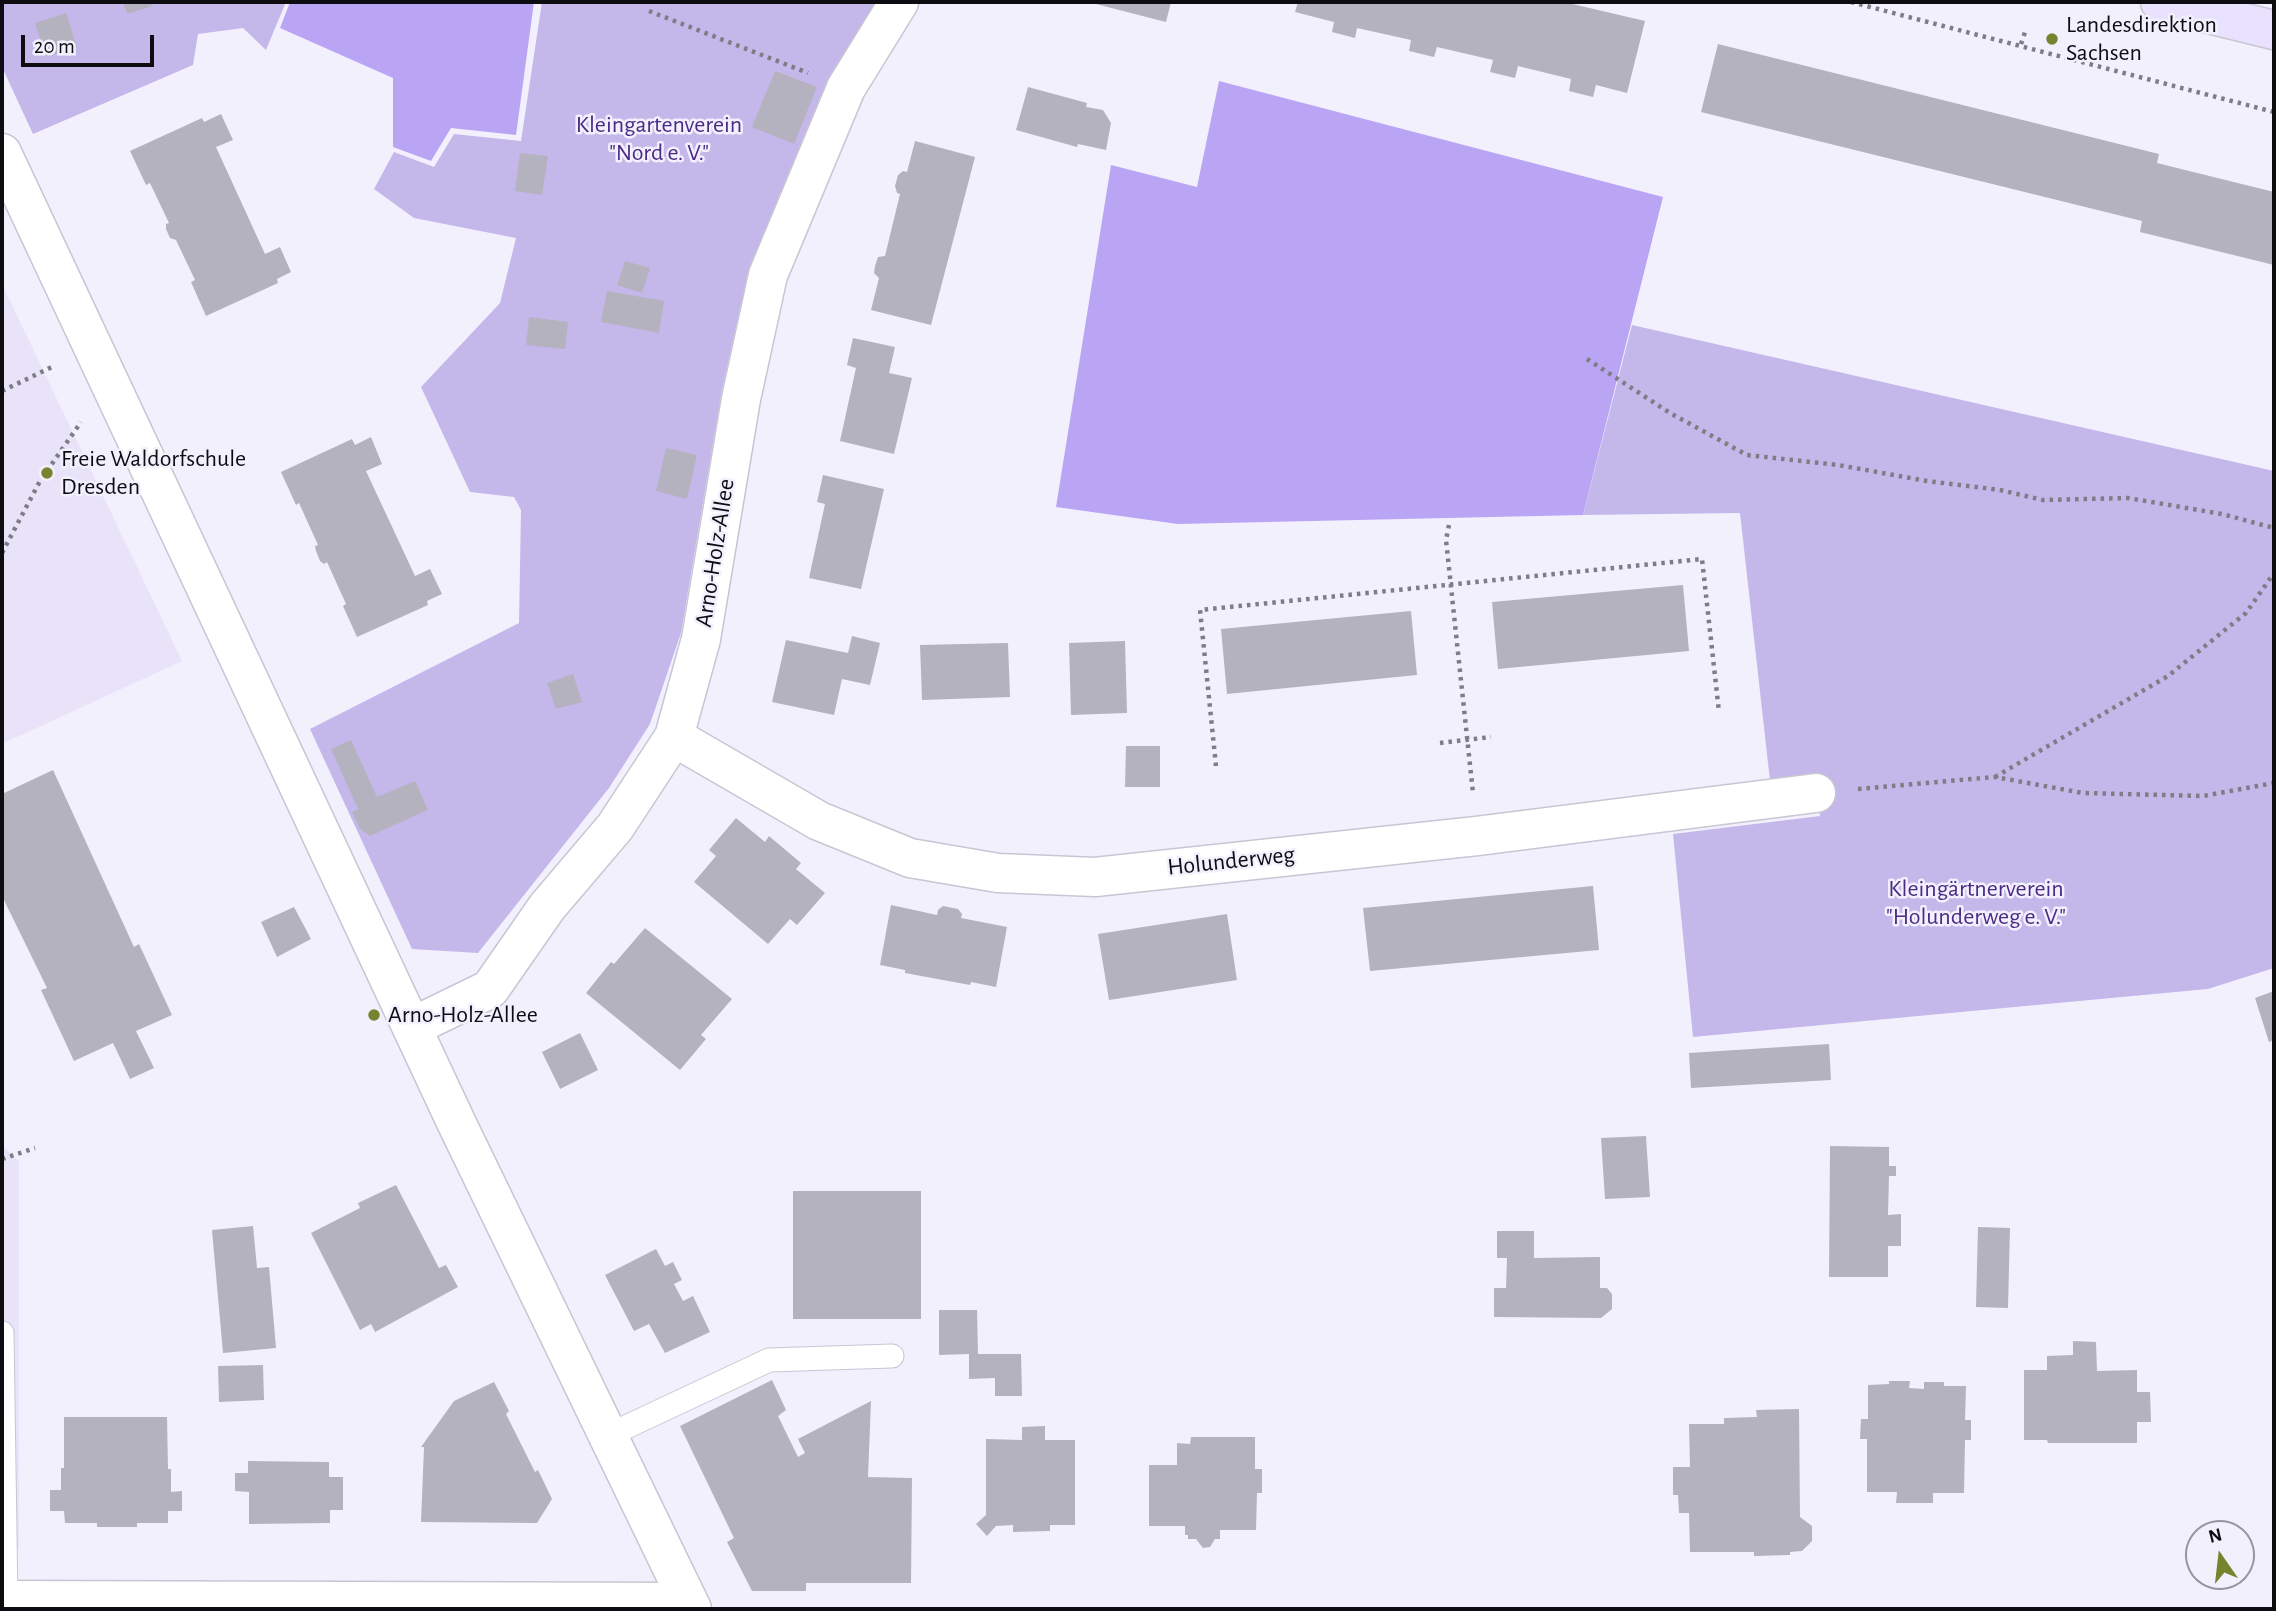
<!DOCTYPE html>
<meta charset="utf-8">
<style>
body{margin:0}
#map{position:relative;width:2276px;height:1611px;overflow:hidden;background:#f3f0fe;font-family:"Alegreya Sans",sans-serif}
canvas{display:block}
.frame{position:absolute;inset:0;border:4px solid #0d0c11;pointer-events:none}
.north{position:absolute;left:2185px;top:1520px;width:70px;height:70px;box-sizing:border-box;background:#f3f0fe;border:2px solid #97959f;border-radius:50%;rotate:346deg;font-size:19px;font-weight:700;line-height:28px;text-align:center;color:#0d0c11}
.north::after{content:'';display:block;margin:auto;width:24px;height:32px;background:#78832f;clip-path:polygon(50% 0,100% 100%,50% 72%,0 100%)}
.scale{position:absolute;left:21px;top:35px;width:133px;height:32px;box-sizing:border-box;border:4px solid #0d0c11;border-top:0;padding-left:9px;font-size:21px;line-height:24px;white-space:nowrap;color:#0d0c11;-webkit-text-stroke:5px #f3f0fe;paint-order:stroke}
</style>
<div id="map">
<canvas width="2276" height="1611"></canvas>
<div class="frame"></div>
<div class="north">N</div>
<div class="scale">20 m</div>
</div>
<script>
const context = document.querySelector('canvas').getContext('2d');
context.lineJoin = 'round';
function fillPath(path, color) {
  context.fillStyle = color;
  context.fill(path, 'evenodd');
}
function stroke(path, color, width, dash) {
  context.strokeStyle = color;
  context.lineWidth = width;
  context.lineCap = dash ? 'butt' : 'round';
  context.setLineDash(dash || []);
  context.stroke(path);
}
function write(font, color, halo, rows, align = 'center') {
  context.font = font + ' "Alegreya Sans",sans-serif';
  context.lineWidth = 5;
  context.setLineDash([]);
  context.textBaseline = 'middle';
  context.strokeStyle = halo;
  context.fillStyle = color;
  for (const [text, x, y, turn = 0] of rows) {
    context.save();
    context.translate(x, y);
    context.rotate((+turn || 0) * Math.PI / 180);
    context.textAlign = isNaN(turn) ? turn : align;
    if (halo) context.strokeText(text, 0, 0);
    context.fillText(text, 0, 0);
    context.restore();
  }
}
const built = new Path2D(`
 M2,284L182,661L2,744Z
 M2,1145L19,1162V1549H2Z`);
const green = new Path2D(`
 M2,2H286L266,50L243,28L198,34L193,65L33,134L2,67Z
 M542,2H881L830,89L749,269L722,390L681,633L650,724L609,788L478,953L412,949L310,729L519,623L521,510L514,497L470,492L421,387L500,303L516,238L414,218L374,189L394,152L434,167L454,134L521,141Z
 M1632,325L2274,471V968L2208,989L1693,1037L1673,834L1820,816L1813,776L1770,781L1740,513L1583,515Z`);
const forest = new Path2D(`
 M290,2H534L516,135L451,128L431,161L393,147V78L280,28Z
 M1219,81L1663,197L1583,515L1178,524L1056,507L1111,165L1197,187Z`);
const building = new Path2D(`
 M123,2H150L152,6L127,14Z
 M1088,2H1171L1166,22Z
 M1298,2H1564L1645,21L1627,93L1596,85L1593,97L1569,91L1571,79L1518,66L1515,78L1490,72L1493,60L1437,47L1434,57L1409,51L1411,40L1357,28L1355,38L1332,32L1334,22L1295,12Z
 M66,13L77,47L46,57L35,23Z
 M1718,44L2159,154L2157,163L2274,192V265L2140,232L2142,221L1701,112Z
 M775,71L817,87L794,144L752,127Z
 M1028,87L1087,103L1086,107L1103,110L1111,123L1106,150L1078,144L1077,147L1016,130Z
 M221,114L233,140L216,147L265,254L280,247L291,272L277,279L278,283L206,316L191,282L195,280L176,240L170,238L166,229V224L169,223L150,183L146,185L130,151L202,118L204,122Z
 M915,141L975,157L931,325L871,310L879,278L874,273L875,266L878,257L885,256L900,194L897,193L895,186L898,175L903,171L907,172Z
 M520,153L548,156L542,195L515,191Z
 M625,261L650,268L642,293L617,285Z
 M607,291L664,301L659,333L601,322Z
 M529,317L568,322L565,349L526,345Z
 M853,338L895,347L889,373L912,378L894,454L840,441L856,368L847,365Z
 M371,437L382,464L366,471L415,576L430,569L442,594L427,601L428,605L357,637L343,606L346,604L327,562L324,564L320,561L316,551L315,546L318,545L299,503L296,505L281,472L352,439L355,445Z
 M666,448L697,455L687,499L656,491Z
 M823,475L884,489L861,589L809,578L825,504L817,502Z
 M1683,585L1689,651L1498,669L1492,602Z
 M1411,611L1417,675L1227,694L1221,629Z
 M852,636L880,643L870,685L842,679L834,715L772,702L786,640L848,653Z
 M1125,641L1127,713L1071,715L1069,643Z
 M1008,643L1010,697L922,700L920,645Z
 M573,674L582,702L556,709L547,683Z
 M351,740L377,797L415,781L428,810L370,836L360,829L352,812L358,809L331,749Z
 M1126,746H1160V787H1125Z
 M53,770L134,947L139,944L172,1015L136,1031L154,1068L130,1079L113,1043L74,1061L41,990L47,988L2,896V794Z
 M736,818L765,842L769,836L801,863L796,869L825,893L797,925L790,919L768,944L694,882L716,856L709,850Z
 M1593,886L1599,950L1370,971L1363,908Z
 M891,905L937,915L938,910L943,906L958,909L962,914L961,918L1007,927L996,987L971,982L970,985L905,973V970L880,965Z
 M294,907L311,939L277,957L261,922Z
 M1227,914L1237,980L1109,1000L1098,934Z
 M645,928L732,999L701,1035L706,1039L680,1070L586,993L611,962L614,964Z
 M2274,991V1040L2269,1042L2255,998Z
 M580,1033L598,1070L560,1089L542,1052Z
 M1829,1044L1831,1080L1691,1088L1689,1053Z
 M1646,1136L1650,1197L1605,1199L1601,1138Z
 M1830,1146L1889,1147V1166H1896V1176H1889L1888,1215L1901,1214V1246H1888V1277H1829Z
 M396,1185L439,1268L446,1265L458,1287L375,1332L371,1324L360,1330L311,1233L360,1208L358,1203Z
 M793,1191H921V1319H793Z
 M253,1226L257,1268L269,1267L276,1348L223,1353L212,1230Z
 M1978,1227L2010,1228L2008,1308L1976,1307Z
 M1497,1231H1534V1258L1600,1257V1288H1607L1612,1294V1309L1601,1318L1494,1317V1288H1506L1507,1258H1497Z
 M656,1249L665,1266L673,1262L682,1280L674,1284L683,1301L693,1296L710,1332L665,1353L649,1324L634,1331L605,1275Z
 M939,1310H977L978,1354H1021L1022,1396H995V1378L969,1379V1354L939,1355Z
 M2073,1341L2096,1342L2097,1371L2137,1370V1392H2150L2151,1422H2137V1443H2048L2047,1440H2024V1370H2047V1356L2073,1355Z
 M263,1365L264,1400L219,1402L218,1366Z
 M772,1380L786,1410L778,1416L798,1457L805,1453L798,1439L871,1401L868,1477L912,1478L911,1583H806V1591H752L727,1542L734,1538L680,1426Z
 M1889,1381H1910L1909,1388L1924,1389V1382H1944V1386H1966L1965,1420H1971V1440H1965L1964,1493H1933V1503H1896L1897,1492H1867V1439H1860L1861,1419H1868V1385L1889,1384Z
 M494,1382L509,1411L506,1414L535,1472L538,1470L552,1499L537,1523L421,1522L424,1447H421L454,1401Z
 M1799,1409L1800,1517L1812,1526V1541L1802,1551L1790,1552V1555L1754,1556V1552H1690L1689,1513H1679L1678,1495H1673V1467H1690L1689,1424H1724V1418L1757,1417L1756,1410Z
 M64,1417H167L168,1469H171V1492L182,1491V1511H168V1523H137V1527H97V1523H65L64,1511H50V1490H61V1468H64Z
 M1045,1426V1440H1075V1525H1050V1531L1013,1532V1525L996,1526L987,1536L976,1524L986,1515V1439L1022,1440V1427Z
 M1191,1437H1255V1469H1262V1493H1257L1256,1530H1220V1539H1215L1210,1547L1203,1548L1196,1539H1188V1535H1185V1526H1149V1465H1177V1443L1190,1444Z
 M248,1461L329,1462V1477H343V1510H330V1523L249,1524V1492L235,1491V1473H248Z`);
const path = new Path2D(`
 M1851,2L2274,112
 M649,11L808,73
 M2021,44L2025,32
 M1587,359L1670,413L1747,455L1838,465L1927,481L2000,490L2043,500L2128,498L2222,514L2274,528
 M2,391L54,366
 M1449,525L1446,540L1473,793
 M2,553L40,481L81,422
 M1440,743L1491,737
 M1216,766L1200,610L1702,559L1719,712
 M1995,777L2168,676L2246,613L2274,573
 M1858,789L1995,777L2083,793L2203,796L2274,783
 M2,1159L35,1148`);
const service = new Path2D(`
 M2,1333L6,1600
 M607,1436L769,1360L892,1356`);
const minor = new Path2D(`
 M2,153L457,1124L692,1609
 M674,737L819,821L910,858L998,873L1095,877L1477,836L1816,793
 M412,1027L490,989L547,907L615,827L674,737L701,639L741,399L768,275L846,88L899,2
 M2,1600L687,1602`);
const secondary = new Path2D(`
 M2160,2L2274,30`);
const markers = [
 [2052,39,7,"#78832f"],
 [47,473,7,"#78832f"],
 [374,1015,7,"#78832f"]
];
const poiNames = [
 ["Landesdirektion",2066,25],
 ["Sachsen",2066,53],
 ["Freie Waldorfschule",61,459],
 ["Dresden",61,487],
 ["Arno-Holz-Allee",388,1015]
];
const parkNames = [
 ["Kleingartenverein",659,125],
 ["\"Nord e. V.\"",659,153],
 ["Kleingärtnerverein",1976,889],
 ["\"Holunderweg e. V.\"",1976,917]
];
const streetNames = [
 ["Arno-Holz-Allee",715,553,-81],
 ["Holunderweg",1231,861,-6]
];
fillPath(built, '#e8e3f8');
fillPath(green, '#c4b8eb');
fillPath(forest, '#baa5f5');
fillPath(building, '#b5b2bf');
stroke(service, '#c8c6d3', 25);
stroke(minor, '#c8c6d3', 41);
stroke(secondary, '#c8c6d3', 41);
stroke(path, '#7e7c85', 4.5, [3.5, 5]);
stroke(service, '#fff', 23);
stroke(minor, '#fff', 38);
stroke(secondary, '#e9e2fe', 38);
for (const [x, y, r, color] of markers) {
  const dot = new Path2D();
  dot.arc(x, y, r, 0, 2 * Math.PI);
  context.fillStyle = color;
  context.fill(dot);
  stroke(dot, '#f3f0fe', 2.5);
}
write('24px', '#0d0c11', '#f3f0fe', poiNames, 'left');
write('24px', '#4b2a85', '#f3f0fe', parkNames);
write('24px', '#0d0c11', '#f3f0fe', streetNames);
</script>
